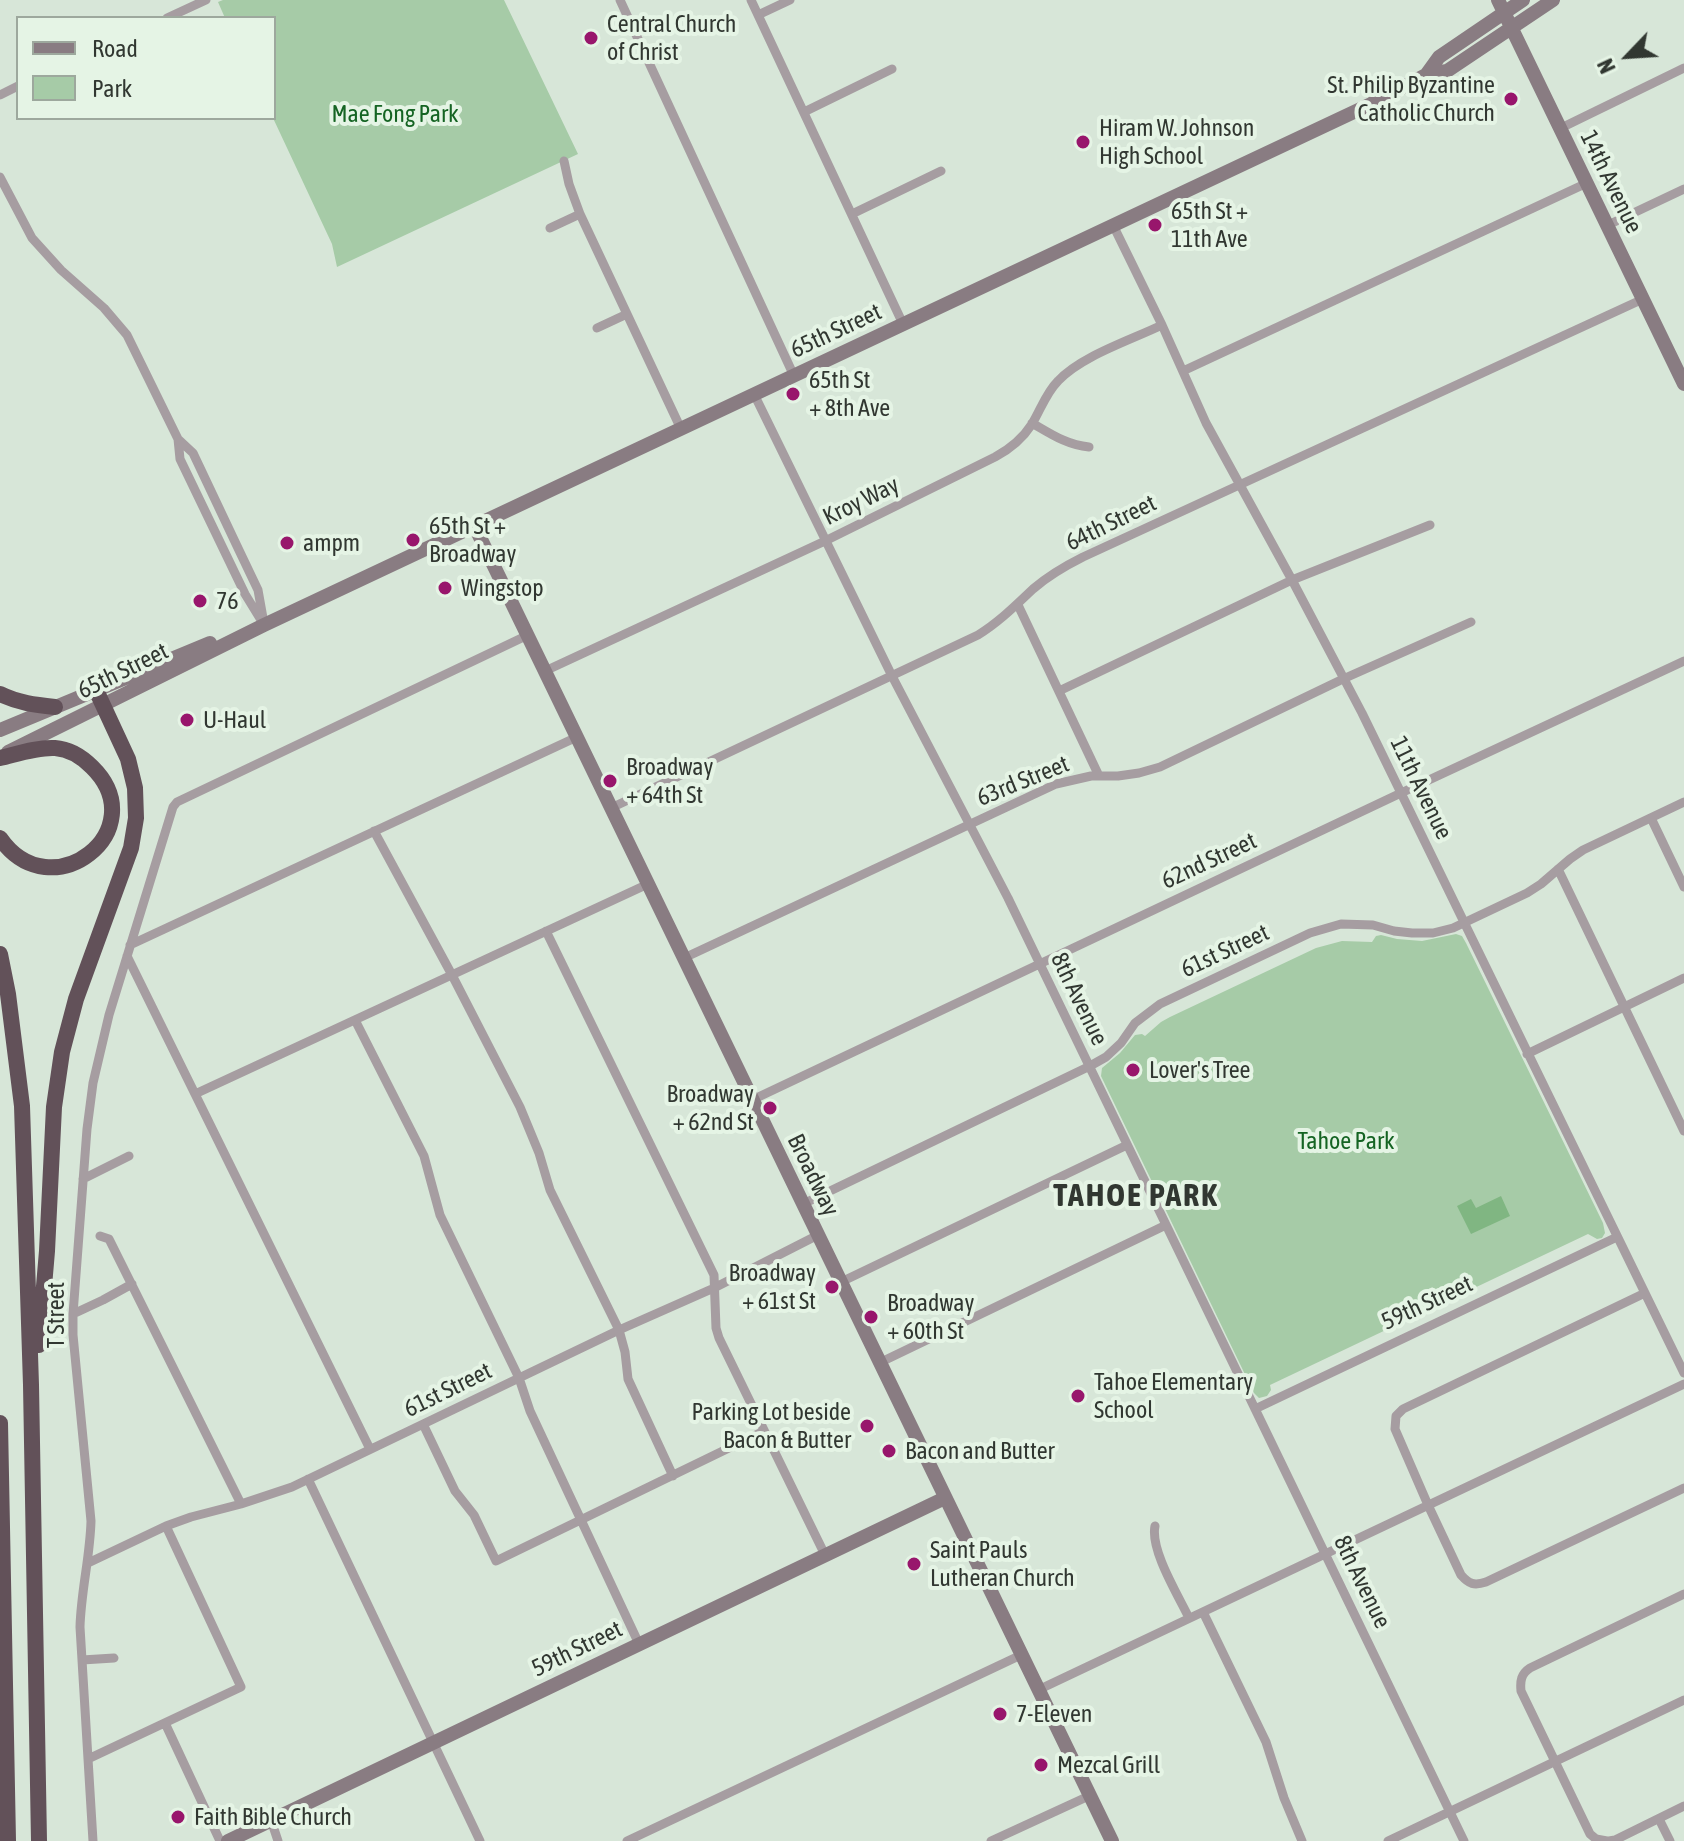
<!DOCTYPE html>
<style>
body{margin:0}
#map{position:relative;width:1684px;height:1841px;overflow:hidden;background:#d7e6d8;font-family:"Asap Condensed",sans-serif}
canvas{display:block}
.legend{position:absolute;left:16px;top:16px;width:260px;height:104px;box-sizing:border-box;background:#e5f4e5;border:2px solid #9da89d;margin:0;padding:10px 14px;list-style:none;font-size:24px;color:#313731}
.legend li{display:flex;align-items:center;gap:16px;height:40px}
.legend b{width:40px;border:2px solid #9da89d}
.north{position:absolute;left:1588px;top:16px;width:80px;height:80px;-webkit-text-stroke:6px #e5f4e5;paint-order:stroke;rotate:245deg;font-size:22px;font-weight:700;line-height:32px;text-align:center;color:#313731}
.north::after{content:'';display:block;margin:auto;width:28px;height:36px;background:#313731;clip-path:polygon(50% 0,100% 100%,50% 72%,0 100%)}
</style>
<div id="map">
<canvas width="1684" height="1841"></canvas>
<ul class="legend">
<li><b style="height:10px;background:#897c82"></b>Road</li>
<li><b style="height:22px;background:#a6cba7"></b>Park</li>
</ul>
<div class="north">N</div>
</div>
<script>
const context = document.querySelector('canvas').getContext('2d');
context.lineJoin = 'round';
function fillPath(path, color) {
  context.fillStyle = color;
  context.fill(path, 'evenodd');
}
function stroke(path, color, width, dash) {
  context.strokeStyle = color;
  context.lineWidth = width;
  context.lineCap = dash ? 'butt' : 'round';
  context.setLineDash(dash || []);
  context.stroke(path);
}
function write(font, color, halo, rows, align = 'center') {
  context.font = font + ' "Asap Condensed",sans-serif';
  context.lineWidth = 8;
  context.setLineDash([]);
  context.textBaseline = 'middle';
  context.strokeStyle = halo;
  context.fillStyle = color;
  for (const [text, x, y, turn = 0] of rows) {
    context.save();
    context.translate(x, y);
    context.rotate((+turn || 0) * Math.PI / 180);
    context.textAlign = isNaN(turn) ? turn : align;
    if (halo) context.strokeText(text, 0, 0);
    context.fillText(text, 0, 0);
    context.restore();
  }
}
const green = new Path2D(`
 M223,0H504L578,154L337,267L332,244L273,118H274V18H225L218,2Z
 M1456,934L1462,936L1466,943L1603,1223L1605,1233L1602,1238L1597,1239L1588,1234L1270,1385L1271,1390L1267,1396L1259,1398L1254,1393L1101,1076L1102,1068L1120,1053L1135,1035L1142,1034L1145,1036L1161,1022L1170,1017L1316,948L1342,941L1372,942L1376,936L1381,935L1397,939L1422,941Z`);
const water = new Path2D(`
 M1501,1196L1510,1216L1471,1234L1457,1206L1471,1199L1476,1208Z`);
const street = new Path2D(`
 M620,0L794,376
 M751,0L903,324
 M758,15L790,0
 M167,18L206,0
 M0,95L18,86
 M804,112L892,69
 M1561,128L1684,68
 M564,161L569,184L580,214L681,429
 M0,177L32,238L61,270L104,308L127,335L178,439L180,459L245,594L264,625
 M852,214L941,171
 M1113,225L1162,325L1206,423L1292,580L1362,713L1684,1373
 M1608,225L1684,189
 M550,228L580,214
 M597,328L627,314
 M1183,371L1587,183
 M754,394L892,676L1008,898L1464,1841
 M1032,423C1051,434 1067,445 1089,447
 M178,439L193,453L237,546L258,590L263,618
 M1018,605L1099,776
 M545,671L825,541L995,457C1010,449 1023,438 1032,424C1041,409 1046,393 1058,381C1081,356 1131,340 1162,325
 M1059,691L1292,580L1430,525
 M611,808L978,635C999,622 1015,606 1033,589C1048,576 1065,566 1083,557L1643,299
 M1651,818L1684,887
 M374,831L452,975L520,1107L539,1153L550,1190L619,1330L625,1352L628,1379L673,1476
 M1558,869L1684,1131
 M546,931L714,1275L716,1328L719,1338L825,1555
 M130,945L577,737
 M127,956L370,1449
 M684,958L1056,784L1091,776H1118L1139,773L1160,767L1343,679L1471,622
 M355,1020L424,1156L440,1215L519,1378L530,1411L639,1644
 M1527,1054L1684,978
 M195,1094L648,884
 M752,1100L1401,793L1684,661
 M83,1179L129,1156
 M803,1204L1090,1066L1106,1057L1121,1043L1135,1023L1160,1004L1310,933L1341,924L1373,925L1394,931L1412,933H1433L1453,928L1527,893L1541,884L1570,859L1583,850L1684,802
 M100,1236L109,1239L241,1504
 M841,1282L1127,1145
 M1645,1293L1403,1409L1396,1416L1395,1429L1428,1505L1461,1575C1469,1584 1474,1586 1486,1582L1684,1488
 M73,1314L103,1300L132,1284
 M879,1363L1166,1225
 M1255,1409L1617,1237
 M423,1424L455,1491L474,1515L496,1561L764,1431
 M308,1479L480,1841
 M1155,1526C1150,1550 1178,1595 1189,1618
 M88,1563L166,1526L191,1517L241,1504L292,1487L619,1330L714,1288L818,1235
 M1203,1612L1266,1742L1284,1798L1302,1841
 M82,1660L114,1658
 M1038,1690L1684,1384
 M165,1723L220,1841
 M88,1759L241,1687L166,1526
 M1659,1819L1670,1841
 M271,1820L278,1841
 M93,1841L80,1627C81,1591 90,1557 91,1521L73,1335V1314L87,1129L93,1083L109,1015L173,807L177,802L528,635
 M627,1841L1021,1655
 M991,1841L1091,1795
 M1388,1841L1684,1700
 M1607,1841L1596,1839L1590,1834L1521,1691C1520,1681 1521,1674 1530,1668L1684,1594
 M1609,1841L1615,1840L1684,1806`);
const secondary = new Path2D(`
 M1498,0L1684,384
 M1426,75L1439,57L1523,0
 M475,527L1112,1841
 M0,730L210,643
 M8,752L264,625L1371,104L1426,75L1447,71L1553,0
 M228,1841L945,1498`);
const highway = new Path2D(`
 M0,694C18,703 36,705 55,707
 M0,758C17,754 37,747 55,748C70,749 81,756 92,767C156,830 51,912 0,838
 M0,954L8,994L22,1106L31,1385L39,1841
 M39,1345L47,1251L54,1107L62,1052L76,999L131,848L136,818L135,788L128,759L96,690
 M0,1423L8,1841`);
const markers = [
 [591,38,8,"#98166c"],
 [1511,99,8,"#98166c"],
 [1083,142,8,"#98166c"],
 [1155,225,8,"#98166c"],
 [793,394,8,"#98166c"],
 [413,540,8,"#98166c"],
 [287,543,8,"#98166c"],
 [445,588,8,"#98166c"],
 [200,601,8,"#98166c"],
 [187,720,8,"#98166c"],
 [610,781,8,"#98166c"],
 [1133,1070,8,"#98166c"],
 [770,1108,8,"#98166c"],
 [832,1287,8,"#98166c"],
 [871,1317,8,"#98166c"],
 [1078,1396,8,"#98166c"],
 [867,1426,8,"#98166c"],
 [889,1451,8,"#98166c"],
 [914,1564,8,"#98166c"],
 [1000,1714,8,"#98166c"],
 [1041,1765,8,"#98166c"],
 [178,1817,8,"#98166c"]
];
const poiNames = [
 ["Central Church",607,24],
 ["of Christ",607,52],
 ["St. Philip Byzantine",1495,85,"right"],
 ["Catholic Church",1495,113,"right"],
 ["Hiram W. Johnson",1099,128],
 ["High School",1099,156],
 ["65th St +",1171,211],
 ["11th Ave",1171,239],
 ["65th St",809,380],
 ["+ 8th Ave",809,408],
 ["65th St +",429,526],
 ["Broadway",429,554],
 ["ampm",303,543],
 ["Wingstop",461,588],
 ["76",216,601],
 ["U-Haul",203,720],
 ["Broadway",626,767],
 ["+ 64th St",626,795],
 ["Lover's Tree",1149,1070],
 ["Broadway",754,1094,"right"],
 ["+ 62nd St",754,1122,"right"],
 ["Broadway",816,1273,"right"],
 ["+ 61st St",816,1301,"right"],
 ["Broadway",887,1303],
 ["+ 60th St",887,1331],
 ["Tahoe Elementary",1094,1382],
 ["School",1094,1410],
 ["Parking Lot beside",851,1412,"right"],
 ["Bacon & Butter",851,1440,"right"],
 ["Bacon and Butter",905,1451],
 ["Saint Pauls",930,1550],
 ["Lutheran Church",930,1578],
 ["7-Eleven",1016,1714],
 ["Mezcal Grill",1057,1765],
 ["Faith Bible Church",194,1817]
];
const parkNames = [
 ["Mae Fong Park",395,114],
 ["Tahoe Park",1346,1141]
];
const streetNames = [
 ["14th Avenue",1611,182,64],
 ["65th Street",836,331,-25],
 ["Kroy Way",861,501,-26],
 ["64th Street",1111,523,-26],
 ["65th Street",123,671,-26],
 ["63rd Street",1023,781,-22],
 ["11th Avenue",1421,788,64],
 ["62nd Street",1209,861,-25],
 ["61st Street",1225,951,-25],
 ["8th Avenue",1079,999,64],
 ["Broadway",813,1175,64],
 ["59th Street",1427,1303,-25],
 ["T Street",56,1315,-90],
 ["61st Street",448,1390,-26],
 ["8th Avenue",1362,1582,64],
 ["59th Street",577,1649,-26]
];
const districtNames = [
 ["TAHOE PARK",1136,1196]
];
fillPath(green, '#a6cba7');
fillPath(water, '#80b682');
stroke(street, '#a69da1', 9);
stroke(secondary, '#897c82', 14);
stroke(highway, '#625159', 16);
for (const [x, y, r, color] of markers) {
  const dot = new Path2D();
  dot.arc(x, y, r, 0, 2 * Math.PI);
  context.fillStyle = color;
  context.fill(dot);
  stroke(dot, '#e5f4e5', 3);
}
write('24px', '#313731', '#e5f4e5', poiNames, 'left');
write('24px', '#156423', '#e5f4e5', parkNames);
write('24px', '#313731', '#e5f4e5', streetNames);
context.letterSpacing = '2px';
write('bold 32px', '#313731', '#e5f4e5', districtNames);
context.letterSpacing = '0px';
</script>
